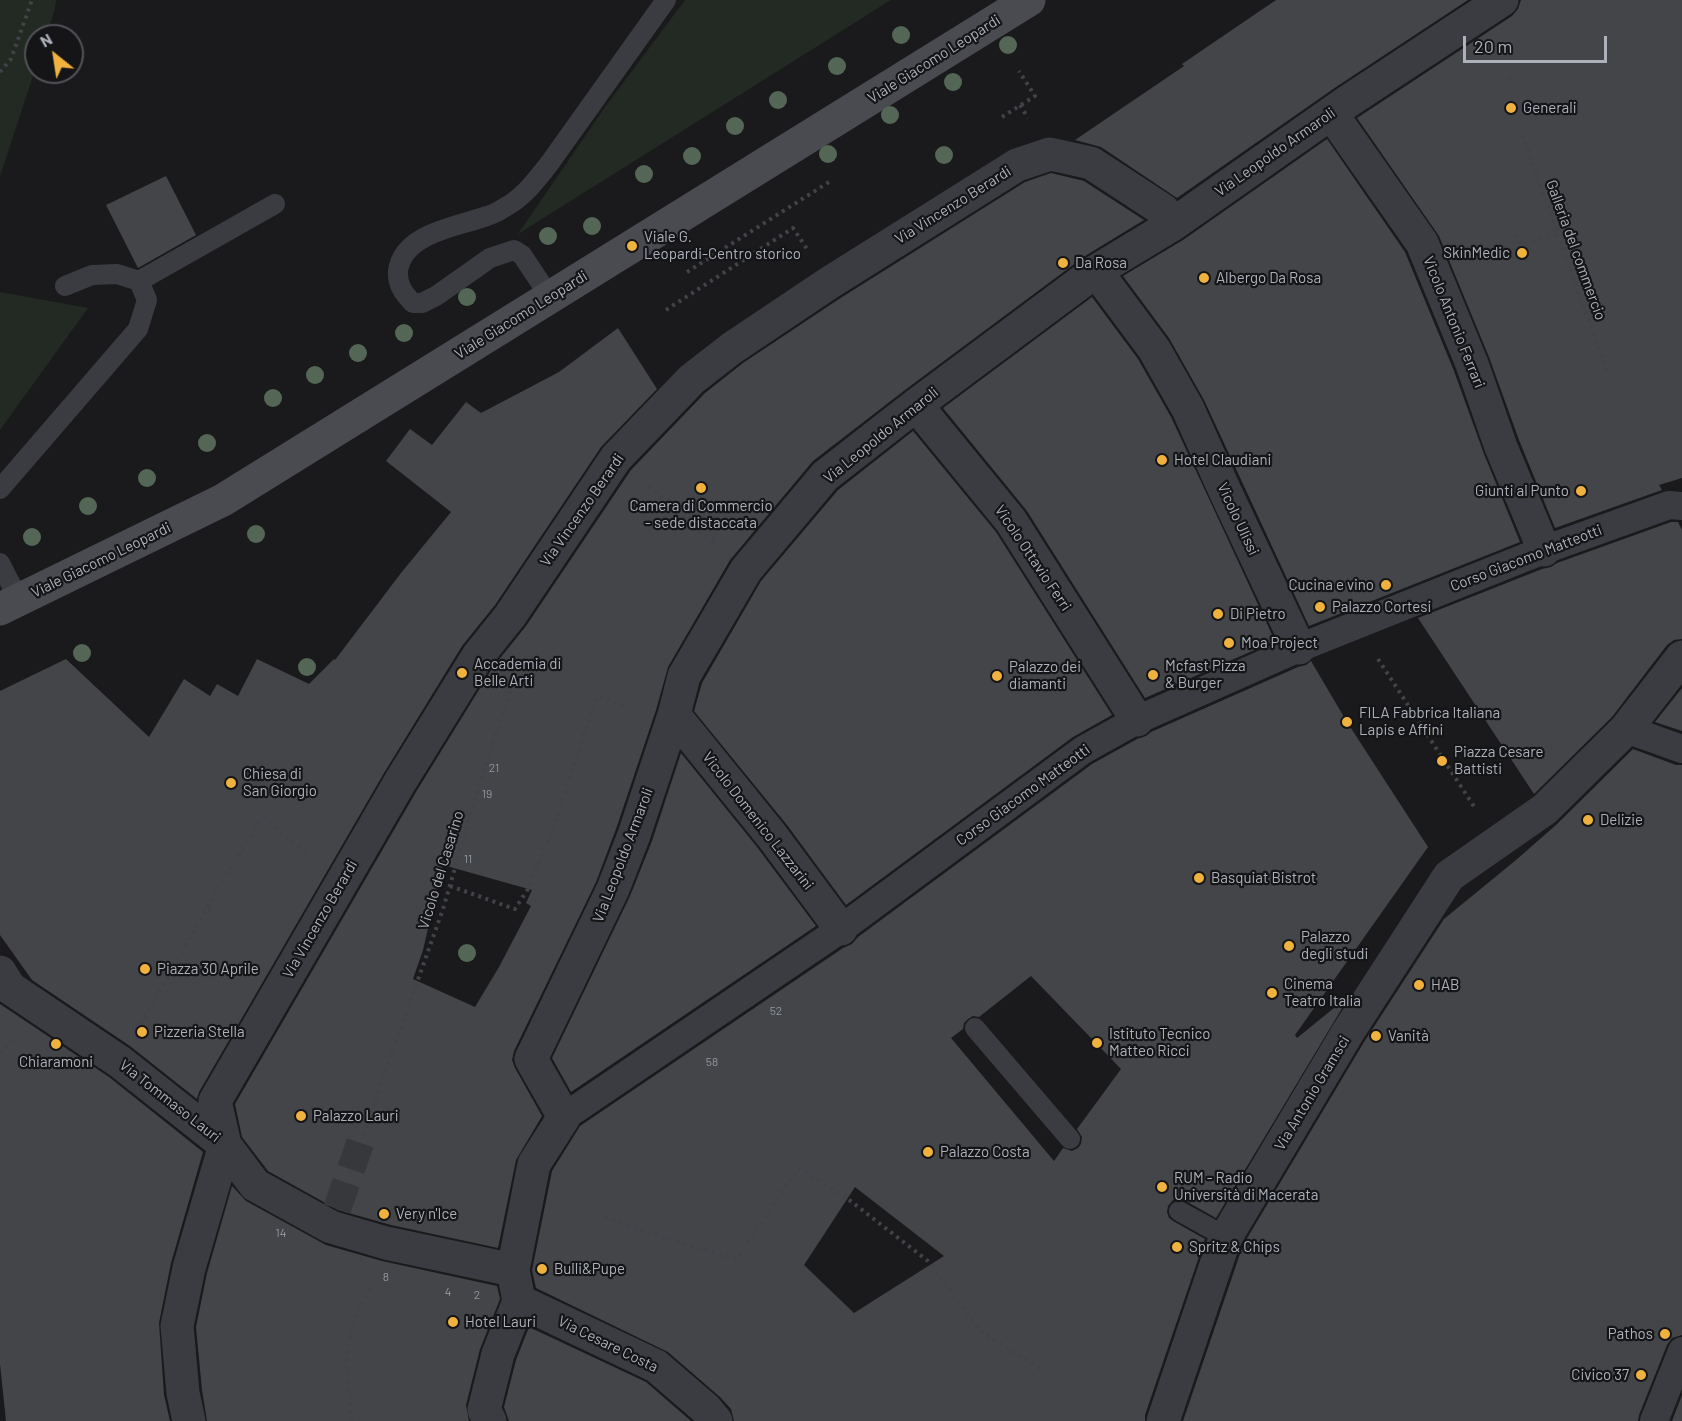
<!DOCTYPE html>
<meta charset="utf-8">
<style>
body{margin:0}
#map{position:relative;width:1682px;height:1421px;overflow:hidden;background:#1a1a1c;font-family:Barlow,sans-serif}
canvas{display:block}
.north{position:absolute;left:24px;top:24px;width:60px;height:60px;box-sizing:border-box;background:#151517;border:2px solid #515359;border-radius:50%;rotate:330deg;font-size:16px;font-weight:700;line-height:24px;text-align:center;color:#acb1bb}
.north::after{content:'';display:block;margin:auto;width:21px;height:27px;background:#f0b23e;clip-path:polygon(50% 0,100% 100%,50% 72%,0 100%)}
.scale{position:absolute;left:1463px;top:36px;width:144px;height:27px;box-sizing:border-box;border:3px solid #acb1bb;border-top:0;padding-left:8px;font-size:18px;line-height:21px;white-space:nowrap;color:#acb1bb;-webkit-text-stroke:4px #151517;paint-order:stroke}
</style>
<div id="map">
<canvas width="1682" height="1421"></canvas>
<div class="north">N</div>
<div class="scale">20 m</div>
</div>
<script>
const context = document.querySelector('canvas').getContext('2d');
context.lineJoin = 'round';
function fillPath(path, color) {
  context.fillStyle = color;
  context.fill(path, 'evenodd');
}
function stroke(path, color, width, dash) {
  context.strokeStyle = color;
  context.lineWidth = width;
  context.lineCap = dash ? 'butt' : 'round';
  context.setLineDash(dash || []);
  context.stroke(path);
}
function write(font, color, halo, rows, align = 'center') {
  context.font = font + ' Barlow,sans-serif';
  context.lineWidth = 4.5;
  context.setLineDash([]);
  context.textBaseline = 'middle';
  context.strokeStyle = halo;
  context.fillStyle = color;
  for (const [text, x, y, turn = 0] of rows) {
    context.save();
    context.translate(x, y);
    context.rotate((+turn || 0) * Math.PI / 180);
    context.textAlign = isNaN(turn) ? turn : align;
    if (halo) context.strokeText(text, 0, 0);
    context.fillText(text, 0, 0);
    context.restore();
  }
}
const green = new Path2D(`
 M0,0H56L55,9L46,36H36V67L0,176Z
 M685,0H891L518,234L605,107Z
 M0,292L88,308L0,430Z`);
const building = new Path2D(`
 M1276,0H1468L1336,87L1177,198L1101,147L1075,140L1184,66L1182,64Z
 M1521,0H1682V478L1659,485L1662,490L1555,528L1519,440L1489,357L1439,236L1357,118L1512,16L1518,9Z
 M1327,139L1405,252L1454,371L1484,454L1520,542L1309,626L1204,400L1169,338L1123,276L1183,240Z
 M1051,173L1084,181L1144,220L1085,256L905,390L813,461L730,560L668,667L656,710L616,829L596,882L514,1051L512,1060L515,1068L542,1116L516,1160L498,1248L391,1225L338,1210L268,1171L242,1137L235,1104L416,792L493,667L526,626L631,470L705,393L743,363L839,299L1025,182ZM443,865L532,890L526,903L531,906L499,967L475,1007L413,979L423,950Z
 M166,176L196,235L138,268L106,205Z
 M1092,297L1138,359L1171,417L1275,641L1145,698L1027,511L943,408Z
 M618,328L657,389L601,447L495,605L462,646L384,773L199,1092L197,1099L130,1046L32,980L0,935V691L66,659L149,737L184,679L210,696L217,684L238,696L257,659L309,684L334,659L335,660L401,573L451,512L386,461L410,429L432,445L466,402L481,413L559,372Z
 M913,431L996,532L1112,715L1073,737L846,905L787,825L694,711L702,683L761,581L838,490Z
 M1671,522H1678L1682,530V639L1674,640L1667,645L1612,717L1534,794L1418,618L1542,569L1551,567L1557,563Z
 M1311,661L1347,722L1428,847L1295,1035L1297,1038L1350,995L1216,1218L1184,1200L1178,1199L1173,1200L1168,1206L1167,1212L1169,1218L1173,1221L1205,1239L1145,1415V1421H734L731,1409L720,1397L668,1352L536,1288L532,1270L552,1171L580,1126L843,948L852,944L858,937L1092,764L1137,739L1146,736L1151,732L1298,667L1306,665ZM1031,976L1121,1069L1077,1129L1082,1137L1081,1144L1078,1148L1072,1151L1063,1148L1054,1161L951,1038L963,1029L964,1023L968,1019L973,1016L979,1017ZM855,1187L944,1256L854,1313L804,1265Z
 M1682,688V731L1655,722Z
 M1633,749L1676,765H1682V1335L1672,1338L1667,1345L1639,1415L1638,1421H1183L1243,1245L1364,1042L1444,919L1516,860L1556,825Z
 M681,753L757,847L816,926L571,1092L552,1058L630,896L652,841Z
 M0,1004L109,1077L203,1152L171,1263L159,1323L164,1395L170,1421H6L0,1364Z
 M232,1186L246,1201L326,1245L382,1261L497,1286L500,1299L480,1349L466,1405L469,1421H207L202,1390L196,1327L207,1273Z
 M529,1327L646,1382L691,1421H509L504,1407L516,1360Z
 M1682,1395V1421H1672Z`);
const pedestrianTunnel = new Path2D(`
 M337,1209L363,1135`);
const path = new Path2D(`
 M0,72L11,59L32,0
 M1502,81L1514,75
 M1020,105L1028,118
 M1002,117L1035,96L1019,71
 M1523,135L1557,234L1608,372
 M1516,235L1522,245L1557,234
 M687,272L829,182
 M666,310L793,228L807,249
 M649,486L715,544
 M1378,659L1475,808
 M450,886L515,909L528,889L556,820L592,709L599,696L631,709
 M141,1025L216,891L262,818L308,854
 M0,1053L12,1040
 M363,1135L443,909L474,803L510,689
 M605,1217L683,1244L736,1259L799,1168L848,1199L928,1261L980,1331L1049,1374
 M351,1421L346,1357L354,1318L373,1284`);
const service = new Path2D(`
 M65,286L92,275L117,274L139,281
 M550,297L522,255L514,250L490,258L436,296L422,303H413C404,294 397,285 398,271C403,233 457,227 487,216C494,214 501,210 507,206C524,197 537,179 549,164L666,0
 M0,489L138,329L147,300L139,281L275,204
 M0,563L19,600
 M975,1028L1070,1139
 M1179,1211L1226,1237`);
const pedestrian = new Path2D(`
 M1626,729L1682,749
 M564,1117L841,929L1083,750L1137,720L1299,648L1544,550L1669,505L1682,506
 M1654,1421L1682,1351`);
const minor = new Path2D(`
 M1331,113L1422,243L1472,364L1501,447L1544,550
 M1096,271L1154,349L1188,409L1225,491L1299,648
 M916,405L1011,521L1137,720
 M674,715L772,836L841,929
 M0,972L10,988L120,1062L225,1145L255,1185L331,1227L386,1243L513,1270
 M519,1301L656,1366L706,1409L716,1421
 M189,1421L183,1393L177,1326L189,1268L225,1145L215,1101L400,782L478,656L510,616L616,458L692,379L732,348L829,283L1017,165L1050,154L1091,163L1163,210L1172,225
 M490,1421L484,1410L498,1354L519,1301L513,1270L534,1164L564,1117L531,1059L613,889L634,835L674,715L684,676L746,570L825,476L916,405L1096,271L1172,225L1347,102L1502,0
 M1163,1421L1221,1250L1226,1237L1348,1032L1449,876L1545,809L1626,729L1682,657`);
const secondary = new Path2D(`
 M0,609L223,500L1029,0`);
const trees = [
 [901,35],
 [1008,45],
 [837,66],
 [953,82],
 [778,100],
 [890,115],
 [735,126],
 [828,154],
 [944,155],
 [692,156],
 [644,174],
 [592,226],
 [548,236],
 [467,297],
 [404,333],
 [358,353],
 [315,375],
 [273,398],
 [207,443],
 [147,478],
 [88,506],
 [256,534],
 [32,537],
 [82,653],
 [307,667],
 [467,953]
];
const markers = [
 [1511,108,6,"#f0b23e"],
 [632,246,6,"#f0b23e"],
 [1522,253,6,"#f0b23e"],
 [1063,263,6,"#f0b23e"],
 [1204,278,6,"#f0b23e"],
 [1162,460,6,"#f0b23e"],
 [701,488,6,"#f0b23e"],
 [1581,491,6,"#f0b23e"],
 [1386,585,6,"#f0b23e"],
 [1320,607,6,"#f0b23e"],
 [1218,614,6,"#f0b23e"],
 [1229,643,6,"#f0b23e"],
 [462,673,6,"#f0b23e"],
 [1153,675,6,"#f0b23e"],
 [997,676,6,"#f0b23e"],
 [1347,722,6,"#f0b23e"],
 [1442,761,6,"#f0b23e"],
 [231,783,6,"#f0b23e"],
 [1588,820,6,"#f0b23e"],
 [1199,878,6,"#f0b23e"],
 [1289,946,6,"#f0b23e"],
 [145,969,6,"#f0b23e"],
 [1419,985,6,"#f0b23e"],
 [1272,993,6,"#f0b23e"],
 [142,1032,6,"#f0b23e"],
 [1376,1036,6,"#f0b23e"],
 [1097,1043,6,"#f0b23e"],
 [56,1044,6,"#f0b23e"],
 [301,1116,6,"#f0b23e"],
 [928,1152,6,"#f0b23e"],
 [1162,1187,6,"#f0b23e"],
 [384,1214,6,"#f0b23e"],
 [1177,1247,6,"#f0b23e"],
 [542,1269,6,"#f0b23e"],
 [453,1322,6,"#f0b23e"],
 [1665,1334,6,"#f0b23e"],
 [1641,1375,6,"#f0b23e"]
];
const numberNames = [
 ["21",494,768],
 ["19",487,794],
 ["11",468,859],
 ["52",776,1011],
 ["58",712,1062],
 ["14",281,1233],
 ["8",386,1277],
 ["4",448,1292],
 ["2",477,1295]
];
const streetNames = [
 ["Viale Giacomo Leopardi",934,59,-32],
 ["Via Leopoldo Armaroli",1275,152,-35],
 ["Via Vincenzo Berardi",953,205,-32],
 ["Galleria del commercio",1576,250,70],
 ["Viale Giacomo Leopardi",521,315,-32],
 ["Vicolo Antonio Ferrari",1454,322,68],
 ["Via Leopoldo Armaroli",881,435,-39],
 ["Via Vincenzo Berardi",582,510,-55],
 ["Vicolo Ulissi",1238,519,65],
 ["Vicolo Ottavio Ferri",1033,558,56],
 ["Corso Giacomo Matteotti",1526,558,-21],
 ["Viale Giacomo Leopardi",101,560,-26],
 ["Corso Giacomo Matteotti",1023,795,-36],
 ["Vicolo Domenico Lazzarini",758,821,52],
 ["Via Leopoldo Armaroli",623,855,-69],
 ["Vicolo del Casarino",441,870,-73],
 ["Via Vincenzo Berardi",320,919,-60],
 ["Via Antonio Gramsci",1312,1093,-59],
 ["Via Tommaso Lauri",170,1101,38],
 ["Via Cesare Costa",608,1344,26]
];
const poiNames = [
 ["Generali",1523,108],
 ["Viale G.",644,237],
 ["Leopardi-Centro storico",644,254],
 ["SkinMedic",1510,253,"right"],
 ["Da Rosa",1075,263],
 ["Albergo Da Rosa",1216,278],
 ["Hotel Claudiani",1174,460],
 ["Giunti al Punto",1569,491,"right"],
 ["Camera di Commercio",701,506,"center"],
 ["- sede distaccata",701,523,"center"],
 ["Cucina e vino",1374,585,"right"],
 ["Palazzo Cortesi",1332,607],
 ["Di Pietro",1230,614],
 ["Moa Project",1241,643],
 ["Accademia di",474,664],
 ["Belle Arti",474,681],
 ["Mcfast Pizza",1165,666],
 ["& Burger",1165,683],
 ["Palazzo dei",1009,667],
 ["diamanti",1009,684],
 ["FILA Fabbrica Italiana",1359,713],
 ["Lapis e Affini",1359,730],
 ["Piazza Cesare",1454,752],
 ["Battisti",1454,769],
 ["Chiesa di",243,774],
 ["San Giorgio",243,791],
 ["Delizie",1600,820],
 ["Basquiat Bistrot",1211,878],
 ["Palazzo",1301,937],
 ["degli studi",1301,954],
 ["Piazza 30 Aprile",157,969],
 ["Cinema",1284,984],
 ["Teatro Italia",1284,1001],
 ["HAB",1431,985],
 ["Pizzeria Stella",154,1032],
 ["Istituto Tecnico",1109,1034],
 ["Matteo Ricci",1109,1051],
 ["Vanità",1388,1036],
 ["Chiaramoni",56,1062,"center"],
 ["Palazzo Lauri",313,1116],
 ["Palazzo Costa",940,1152],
 ["RUM - Radio",1174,1178],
 ["Università di Macerata",1174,1195],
 ["Very n'Ice",396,1214],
 ["Spritz & Chips",1189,1247],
 ["Bulli&Pupe",554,1269],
 ["Hotel Lauri",465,1322],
 ["Pathos",1653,1334,"right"],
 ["Civico 37",1629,1375,"right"]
];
fillPath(green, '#222a23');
fillPath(building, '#444549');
stroke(pedestrianTunnel, '#37383c', 28, [28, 14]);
stroke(path, '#414348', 4, [3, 4.5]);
stroke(service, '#3b3c41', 20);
stroke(pedestrian, '#3b3c41', 28);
stroke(minor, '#3b3c41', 33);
stroke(secondary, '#494b51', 33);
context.fillStyle = '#546756';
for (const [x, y] of trees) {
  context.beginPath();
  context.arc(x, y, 9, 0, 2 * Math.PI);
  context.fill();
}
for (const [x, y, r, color] of markers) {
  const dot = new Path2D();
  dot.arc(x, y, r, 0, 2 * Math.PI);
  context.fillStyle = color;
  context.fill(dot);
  stroke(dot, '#151517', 2);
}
write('12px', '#92969e', null, numberNames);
write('15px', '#acb1bb', '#151517', streetNames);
write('15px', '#acb1bb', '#151517', poiNames, 'left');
</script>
